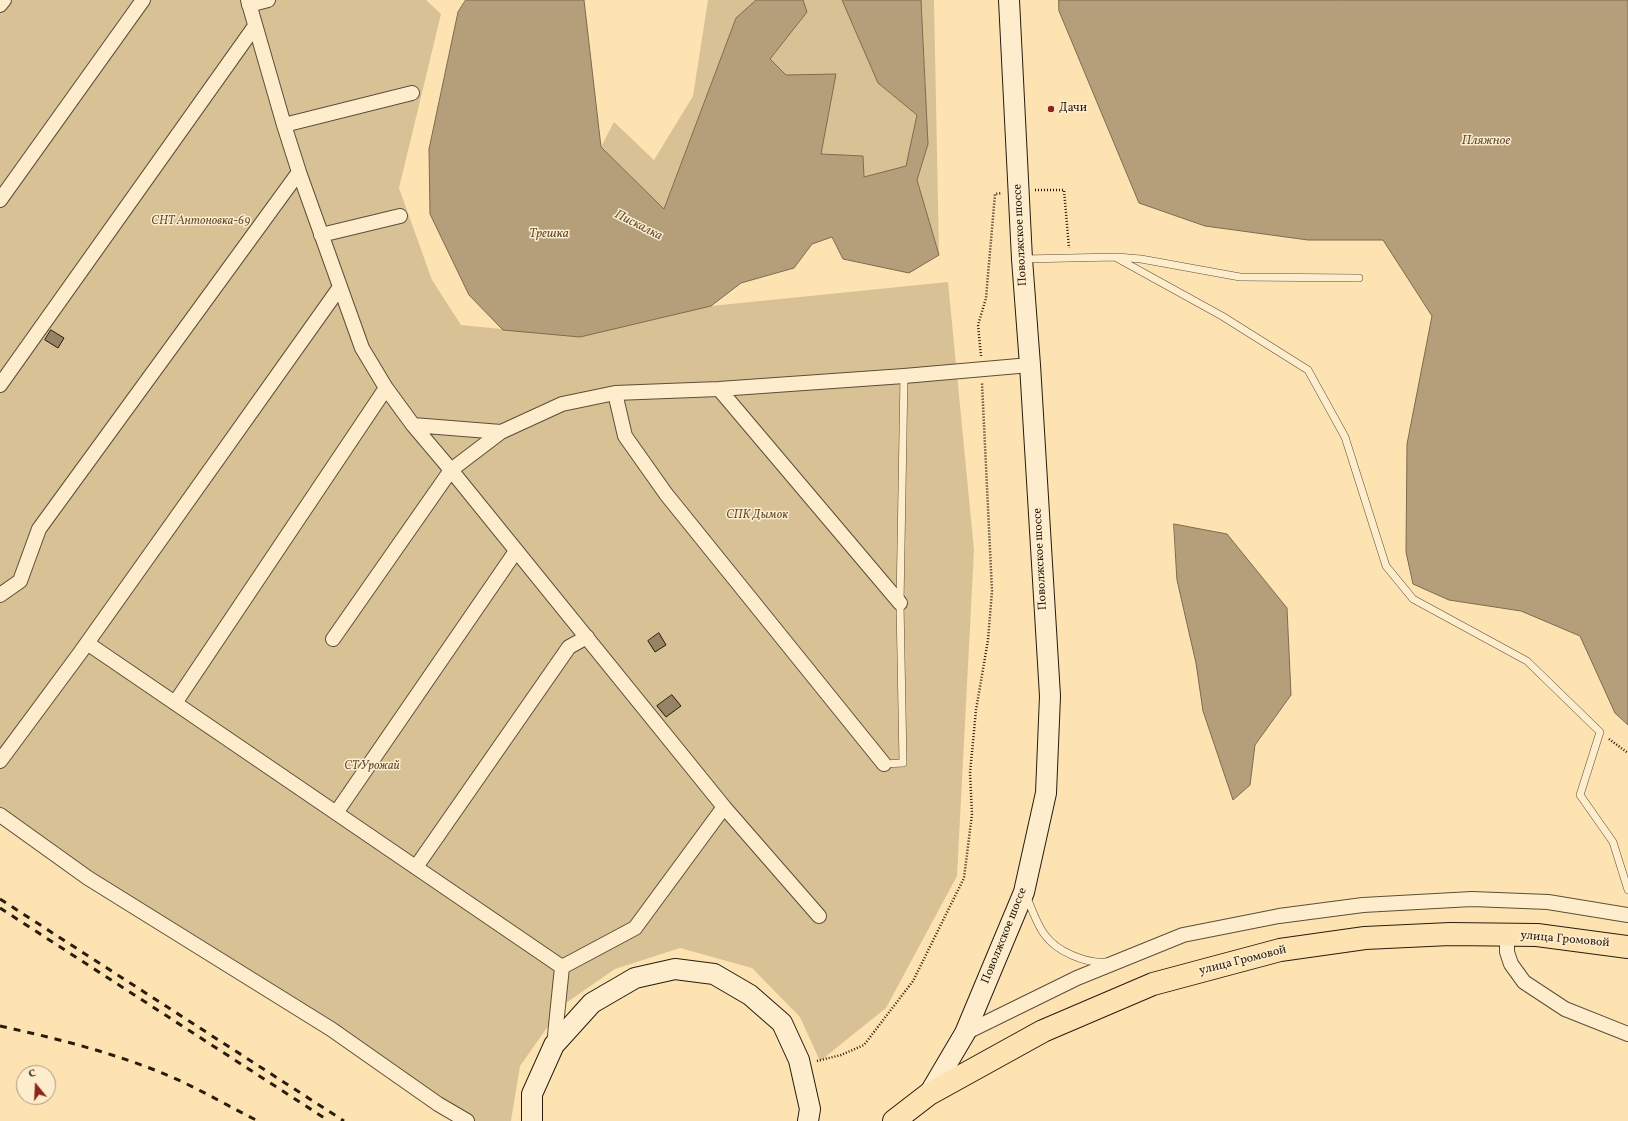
<!DOCTYPE html>
<meta charset="utf-8">
<style>
body{margin:0}
#map{position:relative;width:1628px;height:1121px;overflow:hidden;background:#fde3b2;font-family:Vollkorn,serif}
canvas{display:block}
.north{position:absolute;left:16px;top:1065px;width:40px;height:40px;box-sizing:border-box;background:#feedcd;border:1px solid #a89981;border-radius:50%;rotate:342deg;font-size:11px;font-weight:700;line-height:16px;text-align:center;color:#271c0e}
.north::after{content:'';display:block;margin:auto;width:14px;height:18px;background:#8f2418;clip-path:polygon(50% 0,100% 100%,50% 72%,0 100%)}
</style>
<div id="map">
<canvas width="1628" height="1121"></canvas>
<div class="north">С</div>
</div>
<script>
const context = document.querySelector('canvas').getContext('2d');
context.lineJoin = 'round';
function fillPath(path, color) {
  context.fillStyle = color;
  context.fill(path, 'evenodd');
}
function stroke(path, color, width, dash) {
  context.strokeStyle = color;
  context.lineWidth = width;
  context.lineCap = dash ? 'butt' : 'round';
  context.setLineDash(dash || []);
  context.stroke(path);
}
function write(font, color, halo, rows, align = 'center') {
  context.font = font + ' Vollkorn,serif';
  context.lineWidth = 3;
  context.setLineDash([]);
  context.textBaseline = 'middle';
  context.strokeStyle = halo;
  context.fillStyle = color;
  for (const [text, x, y, turn = 0] of rows) {
    context.save();
    context.translate(x, y);
    context.rotate((+turn || 0) * Math.PI / 180);
    context.textAlign = isNaN(turn) ? turn : align;
    if (halo) context.strokeText(text, 0, 0);
    context.fillText(text, 0, 0);
    context.restore();
  }
}
const green = new Path2D(`
 M0,0H426L441,14L399,188L432,280L461,325L580,337L711,306L948,282L974,550L957,876L886,1008L820,1061L800,1017L752,968L680,948L615,969L563,1005L520,1066L511,1121H472L0,817Z
 M708,0H756L736,18L664,209L601,147L614,122L654,160L693,96Z
 M803,0H842L878,83L917,115L907,166L864,177L863,156L820,154L836,74L786,75L770,59L807,12Z
 M921,0H934L939,255L917,180L928,144Z`);
const water = new Path2D(`
 M466,0H584L601,147L664,209L736,18L756,0H803L807,12L770,59L786,75L836,74L821,154L863,156L864,177L906,166L917,115L878,83L842,0H921L928,144L917,180L939,255L909,273L843,259L832,237L812,244L794,268L741,283L711,306L580,337L503,330L469,295L430,214L429,149L458,12Z
 M1059,0H1628V725L1615,713L1580,636L1521,611L1449,600L1413,584L1406,552L1407,444L1432,316L1383,240H1308L1205,226L1139,203L1059,11Z
 M1174,524L1227,534L1287,608L1291,695L1255,745L1250,785L1233,800L1203,711L1196,663L1177,580Z`);
const building = new Path2D(`
 M51,330L64,338L58,348L45,340Z
 M659,633L666,645L655,652L648,641Z
 M672,695L681,706L666,717L657,706Z`);
const path = new Path2D(`
 M1035,190H1064L1069,248
 M981,356L978,325L986,298L995,194L1002,193
 M1609,739L1628,753
 M817,1061L841,1055L864,1045L913,981L964,878L972,814L970,773L976,710L988,640L992,591L982,383`);
const service = new Path2D(`
 M1117,257L1141,259L1240,277L1359,278
 M1024,259L1115,257L1222,316L1308,370L1345,437L1386,566L1413,599L1527,661L1600,732L1580,795L1613,842L1628,890
 M884,764L903,763L900,603L904,376
 M1026,895C1031,907 1037,925 1045,935C1056,951 1086,964 1106,962`);
const minor = new Path2D(`
 M248,0L284,125L299,172L362,348L386,388L413,425L451,470L724,807L635,928L562,967L554,1045
 M0,5L4,0
 M249,5L268,0
 M284,125L412,93
 M0,200L143,0
 M321,235L400,216
 M0,385L255,26
 M719,389L900,603
 M615,393L625,436L666,494L884,764
 M413,425L501,432
 M0,595L20,581L39,529L299,172
 M333,639L451,470L501,432L562,404L615,393L719,389L904,376L1030,365
 M87,643L562,967
 M175,703L386,388
 M0,761L80,653L340,287
 M724,807L819,916
 M336,813L516,551
 M0,815L88,878L331,1029L438,1104L467,1121
 M416,867L569,647L587,637
 M1507,935V952L1511,964L1524,982L1565,1009L1628,1034
 M965,1033L1077,978L1183,935L1279,916L1363,905L1472,899L1548,902L1628,915`);
const secondary = new Path2D(`
 M929,1094L965,1033L1024,892L1046,793L1050,696L1030,365L1022,259L1009,0
 M532,1121V1094L554,1045L592,1003L635,978L675,969L714,974L750,995L782,1023L799,1060L810,1109L808,1121`);
const primary = new Path2D(`
 M894,1121L929,1094L1043,1031L1153,984L1280,950L1365,938L1450,934L1537,935L1628,947`);
const rail = new Path2D(`
 M0,899L344,1121
 M0,908L329,1121
 M0,1026C59,1039 119,1054 174,1078C203,1091 230,1107 258,1121`);
const markers = [
 [1051,109,4,"#8f2418"]
];
const poiNames = [
 ["Дачи",1059,109]
];
const parkNames = [
 ["СНТ Антоновка-69",201,222],
 ["СПК Дымок",757,516],
 ["СТ Урожай",372,767]
];
const streetNames = [
 ["Поволжское шоссе",1021,235,-93],
 ["Поволжское шоссе",1041,559,-93],
 ["Поволжское шоссе",1005,936,-68],
 ["улица Громовой",1565,940,5],
 ["улица Громовой",1243,961,-14]
];
const waterNames = [
 ["Пляжное",1486,142],
 ["Пискалка",638,226,27],
 ["Трешка",549,235]
];
fillPath(green, '#d9c196');
fillPath(water, '#b49f7a');
stroke(water, '#7c6b4f', 1);
fillPath(building, '#968363');
stroke(building, '#271c0e', 1);
stroke(service, '#5c4e37', 8);
stroke(minor, '#5c4e37', 16);
stroke(secondary, '#271c0e', 22);
stroke(primary, '#271c0e', 24);
stroke(path, '#271c0e', 2.5, [1, 2]);
stroke(service, '#feedcd', 7);
stroke(minor, '#feedcd', 14);
stroke(secondary, '#feedcd', 20);
stroke(primary, '#fde3b2', 22);
stroke(rail, '#271c0e', 3, [7, 7]);
for (const [x, y, r, color] of markers) {
  const dot = new Path2D();
  dot.arc(x, y, r, 0, 2 * Math.PI);
  context.fillStyle = color;
  context.fill(dot);
  stroke(dot, '#feedcd', 1.5);
}
write('12px', '#271c0e', '#feedcd', poiNames, 'left');
write('italic 12px', '#5c4e37', '#feedcd', parkNames);
write('12px', '#271c0e', '#feedcd', streetNames);
write('italic 13px', '#5f5039', '#feedcd', waterNames);
</script>
